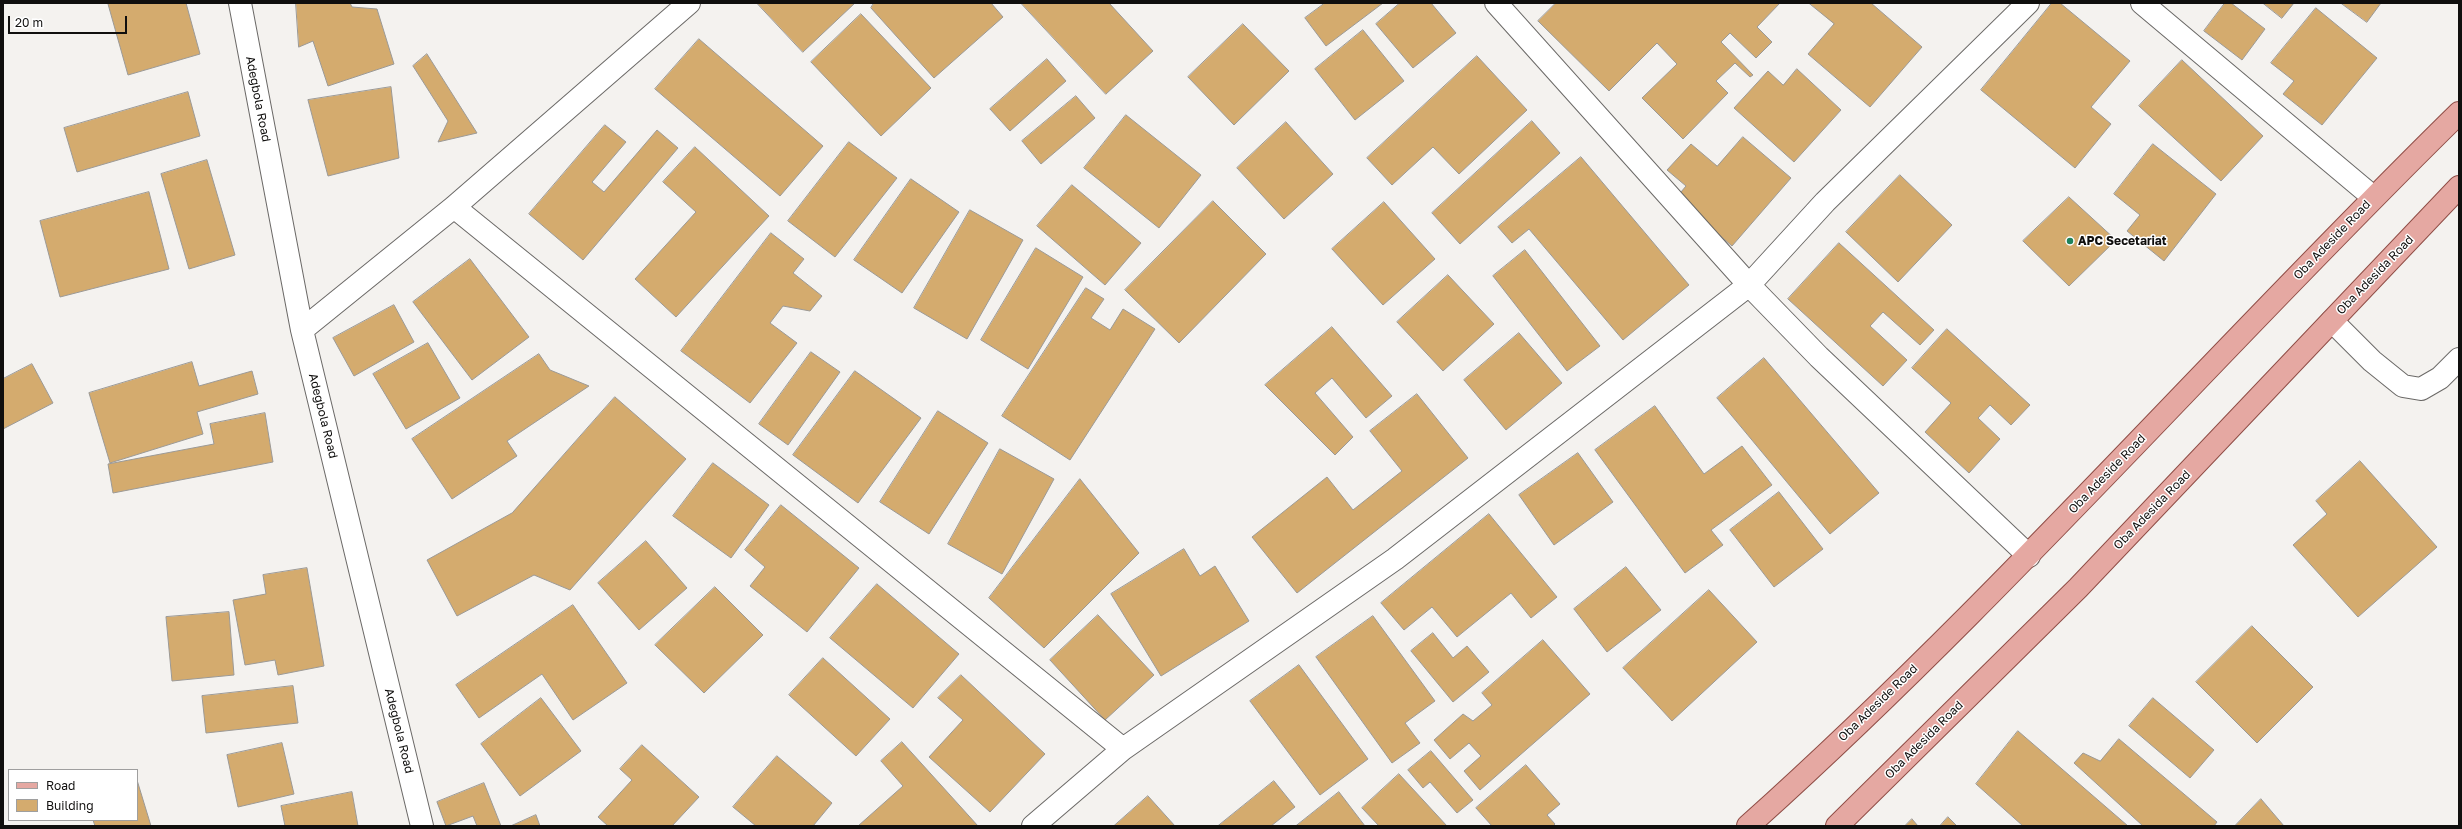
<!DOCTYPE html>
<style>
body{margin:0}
#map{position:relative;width:2462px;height:829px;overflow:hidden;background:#f4f2ef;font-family:"Golos Text",sans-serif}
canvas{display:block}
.frame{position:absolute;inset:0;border:4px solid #100f0e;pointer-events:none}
.legend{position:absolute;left:8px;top:769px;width:130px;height:52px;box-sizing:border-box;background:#fff;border:1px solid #9f9f9f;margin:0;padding:5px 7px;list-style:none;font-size:12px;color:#100f0e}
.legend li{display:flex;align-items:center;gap:8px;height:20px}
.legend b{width:20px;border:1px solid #9f9f9f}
.scale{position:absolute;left:8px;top:16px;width:119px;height:18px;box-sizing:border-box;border:2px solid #100f0e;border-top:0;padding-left:5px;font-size:12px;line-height:14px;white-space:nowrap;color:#100f0e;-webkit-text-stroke:3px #fff;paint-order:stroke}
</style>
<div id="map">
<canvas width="2462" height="829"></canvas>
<div class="frame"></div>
<ul class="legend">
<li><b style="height:5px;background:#e5a8a2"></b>Road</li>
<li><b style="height:11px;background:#d4ab6e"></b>Building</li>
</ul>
<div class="scale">20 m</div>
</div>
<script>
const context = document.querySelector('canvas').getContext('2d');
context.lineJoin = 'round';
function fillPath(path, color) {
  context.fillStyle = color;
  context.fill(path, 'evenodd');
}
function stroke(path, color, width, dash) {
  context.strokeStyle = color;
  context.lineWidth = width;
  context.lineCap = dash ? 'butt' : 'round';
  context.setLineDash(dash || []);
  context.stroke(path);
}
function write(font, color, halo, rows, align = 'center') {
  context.font = font + ' "Golos Text",sans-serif';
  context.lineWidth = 3;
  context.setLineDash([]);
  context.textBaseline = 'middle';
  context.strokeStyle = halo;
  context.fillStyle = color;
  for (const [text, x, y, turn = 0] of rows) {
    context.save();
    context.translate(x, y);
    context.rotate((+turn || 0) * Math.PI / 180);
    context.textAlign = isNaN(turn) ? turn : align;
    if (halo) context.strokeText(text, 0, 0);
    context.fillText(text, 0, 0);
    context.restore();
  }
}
const building = new Path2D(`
 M113,3H186L200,54L128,75L108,4Z
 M296,3H350L352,7L377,9L394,64L328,86L313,41L299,47Z
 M757,3H855L803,52Z
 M874,3H991L1003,17L934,78L871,8Z
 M1021,3H1109L1153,51L1106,94Z
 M1325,3H1383L1326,46L1305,18Z
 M1400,3H1431L1456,33L1413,68L1376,24Z
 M1556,3H1780L1757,27L1772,42L1756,58L1730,33L1721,42L1753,75L1750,77L1735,63L1716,81L1728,93L1683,139L1642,98L1677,64L1657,43L1609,91L1538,21Z
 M1809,3H1871L1922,47L1870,107L1808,54L1834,24Z
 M2052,3H2060L2130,61L2091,107L2111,124L2075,168L1981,90Z
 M2225,3H2231L2265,29L2242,60L2204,31Z
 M2263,3H2294L2282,18Z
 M2341,3H2381L2367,22Z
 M2316,8L2377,58L2322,125L2283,94L2294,81L2271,63Z
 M861,14L931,88L881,136L811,62Z
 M1243,24L1289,71L1234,125L1188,77Z
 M1363,30L1404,81L1355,120L1315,69Z
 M699,39L823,146L780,196L655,89Z
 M427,54L477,133L438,142L448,121L413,66Z
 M1477,56L1527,110L1459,174L1433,147L1392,185L1367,158Z
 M1047,59L1066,81L1010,131L990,109Z
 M2182,60L2263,136L2221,181L2139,106Z
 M1797,69L1841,110L1794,162L1734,108L1768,71L1783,85Z
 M391,87L399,158L328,176L308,100Z
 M188,92L200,136L77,172L64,128Z
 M1076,96L1095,118L1041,164L1022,141Z
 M1126,115L1201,175L1159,228L1084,168Z
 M1532,121L1560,153L1460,244L1432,213Z
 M1286,122L1333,174L1284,219L1237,168Z
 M605,125L626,142L592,182L604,192L657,130L678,148L583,260L529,214Z
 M1743,137L1791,178L1732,246L1676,198L1686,186L1667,170L1691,144L1717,166Z
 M849,142L897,178L835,257L788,221Z
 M2153,144L2216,194L2164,261L2127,231L2140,215L2114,194Z
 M695,147L769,216L676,317L635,279L696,212L663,182Z
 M1581,157L1689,285L1623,340L1529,229L1512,243L1498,227Z
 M207,160L235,255L189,269L161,174Z
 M1900,175L1952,225L1898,282L1846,232Z
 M911,179L959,212L902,293L854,260Z
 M1072,185L1141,243L1105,285L1037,226Z
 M149,192L169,269L60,297L40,221Z
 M2069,197L2116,240L2069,286L2023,241Z
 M1213,201L1266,254L1179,343L1125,290Z
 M1384,202L1435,259L1383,305L1332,249Z
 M970,210L1023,240L967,339L914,308Z
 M771,233L804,259L793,273L822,296L810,311L783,306L770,323L797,343L750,403L681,351Z
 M1839,243L1934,330L1920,345L1883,312L1870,326L1907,360L1883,386L1788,299Z
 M1036,248L1083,277L1028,369L981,340Z
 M1525,250L1600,346L1567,371L1493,276Z
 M470,259L529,337L472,380L413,302Z
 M1448,275L1494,324L1443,371L1397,322Z
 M1086,288L1104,299L1091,318L1110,330L1123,309L1155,329L1070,460L1002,416Z
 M394,305L414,342L354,376L333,338Z
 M1332,327L1392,396L1366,418L1332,378L1315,393L1353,437L1335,455L1265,385Z
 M1947,329L2030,405L2011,425L1990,405L1978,418L2000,439L1969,473L1925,432L1951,403L1912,368Z
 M1519,333L1562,383L1506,430L1464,380Z
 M428,343L460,398L406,429L373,374Z
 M811,352L840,372L788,445L759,424Z
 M539,354L550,370L589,386L507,441L517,456L452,499L412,439Z
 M1764,358L1879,493L1830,534L1717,398Z
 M192,362L199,386L252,371L258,394L197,412L203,434L110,463L89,393Z
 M32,364L53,403L3,429V379Z
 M855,371L921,418L858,503L793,455Z
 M1417,394L1468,458L1297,593L1252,537L1327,477L1353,510L1402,471L1370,431Z
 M615,397L686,459L570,590L534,575L457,616L427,560L512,513Z
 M1655,406L1704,474L1742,446L1772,485L1711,530L1723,545L1685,573L1595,450Z
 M938,411L988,443L929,534L880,502Z
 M265,413L273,462L113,493L108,464L214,444L210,424Z
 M1000,449L1054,479L1002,574L948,544Z
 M1578,453L1613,502L1554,545L1519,495Z
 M2360,461L2437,547L2358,617L2293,545L2327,514L2316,501Z
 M713,463L769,505L731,558L673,516Z
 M1080,479L1139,553L1044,648L989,598Z
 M1779,492L1823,549L1774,587L1730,530Z
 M781,505L859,568L807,632L750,586L765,567L745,550Z
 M1489,514L1557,597L1531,618L1511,593L1457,637L1432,607L1404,630L1381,603Z
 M646,541L687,588L639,630L598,583Z
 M1184,549L1200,576L1215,566L1249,621L1161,676L1111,594Z
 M1626,567L1661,610L1607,652L1574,609Z
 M307,568L324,666L278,675L275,660L245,665L233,600L266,594L263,575Z
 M877,584L959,654L913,708L830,638Z
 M715,587L763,635L704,693L655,645Z
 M1709,590L1757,642L1672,721L1623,668Z
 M573,605L627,683L573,720L542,674L479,718L456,685Z
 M229,612L234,675L172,681L166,617Z
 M1098,615L1154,675L1105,720L1050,660Z
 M1373,616L1435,701L1405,723L1420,743L1392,763L1316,657Z
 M2252,626L2313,687L2257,743L2196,682Z
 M1433,633L1453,658L1467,646L1489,672L1453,702L1411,651Z
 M1543,640L1590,694L1480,790L1464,771L1481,756L1469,743L1450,759L1434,740L1463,714L1473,721L1492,705L1482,693Z
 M823,658L890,719L856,756L789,695Z
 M1299,665L1368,759L1320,795L1250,701Z
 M961,675L1045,754L990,812L929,757L963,720L938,698Z
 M293,686L298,723L206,733L202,696Z
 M541,698L581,751L520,796L481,744Z
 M2153,698L2214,750L2190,778L2129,726Z
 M2018,731L2128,826H2023L1976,784Z
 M2119,739L2217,822L2214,826H2143L2074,763L2083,753L2100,761Z
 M902,742L978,826H858L903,786L881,761Z
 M282,743L294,794L238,807L227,755Z
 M642,745L699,797L672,826H608L598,817L632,780L620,769Z
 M1431,751L1473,800L1457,813L1430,782L1423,788L1408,770Z
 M777,756L832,803L813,826H756L733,807Z
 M1526,765L1560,804L1547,815L1555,824L1553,826H1492L1476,808Z
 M1399,774L1447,826H1379L1362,808Z
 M137,780L151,826H95L93,820H137Z
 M1274,781L1295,807L1271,826H1218Z
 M484,783L501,826H477L473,816L446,826L437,802Z
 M352,792L358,826H285L281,806Z
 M1339,792L1365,826H1296Z
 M1148,796L1175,826H1114Z
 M2261,799L2284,826H2235Z
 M536,815L540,826H511Z
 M1948,817L1957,826H1940Z
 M1912,819L1918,826H1905Z`);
const minor = new Path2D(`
 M240,3L302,330L422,826
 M1496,3L1749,285L1819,357L2029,556
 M2142,3L2373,197
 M454,207L1123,749
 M2332,321L2372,361L2403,386L2421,389L2440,378L2459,359
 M302,330L454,207L689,3
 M1033,826L1123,749L1395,559L1749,285L1825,202L2028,3`);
const major = new Path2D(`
 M1748,826C1998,602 2219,348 2459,113
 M1837,826L2078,588L2459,187`);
const markers = [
 [2070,241,4,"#1e825b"]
];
const streetNames = [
 ["Adegbola Road",258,99,79],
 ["Oba Adeside Road",2332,240,-46],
 ["Oba Adesida Road",2375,275,-46],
 ["Adegbola Road",323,416,76],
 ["Oba Adeside Road",2107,474,-46],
 ["Oba Adesida Road",2152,510,-46],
 ["Oba Adeside Road",1878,703,-44],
 ["Adegbola Road",399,731,76],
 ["Oba Adesida Road",1924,740,-45]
];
const poiNames = [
 ["APC Secetariat",2078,241]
];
fillPath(building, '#d4ab6e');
stroke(building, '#9b9996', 1);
stroke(minor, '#6b6967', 24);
stroke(major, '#8f4d46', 24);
stroke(minor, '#fff', 22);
stroke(major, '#e5a8a2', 22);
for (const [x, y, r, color] of markers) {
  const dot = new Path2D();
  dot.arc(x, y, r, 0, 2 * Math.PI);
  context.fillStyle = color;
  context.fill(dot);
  stroke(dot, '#fff', 1.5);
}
write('12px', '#100f0e', '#fff', streetNames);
write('bold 12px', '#100f0e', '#fff', poiNames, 'left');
</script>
